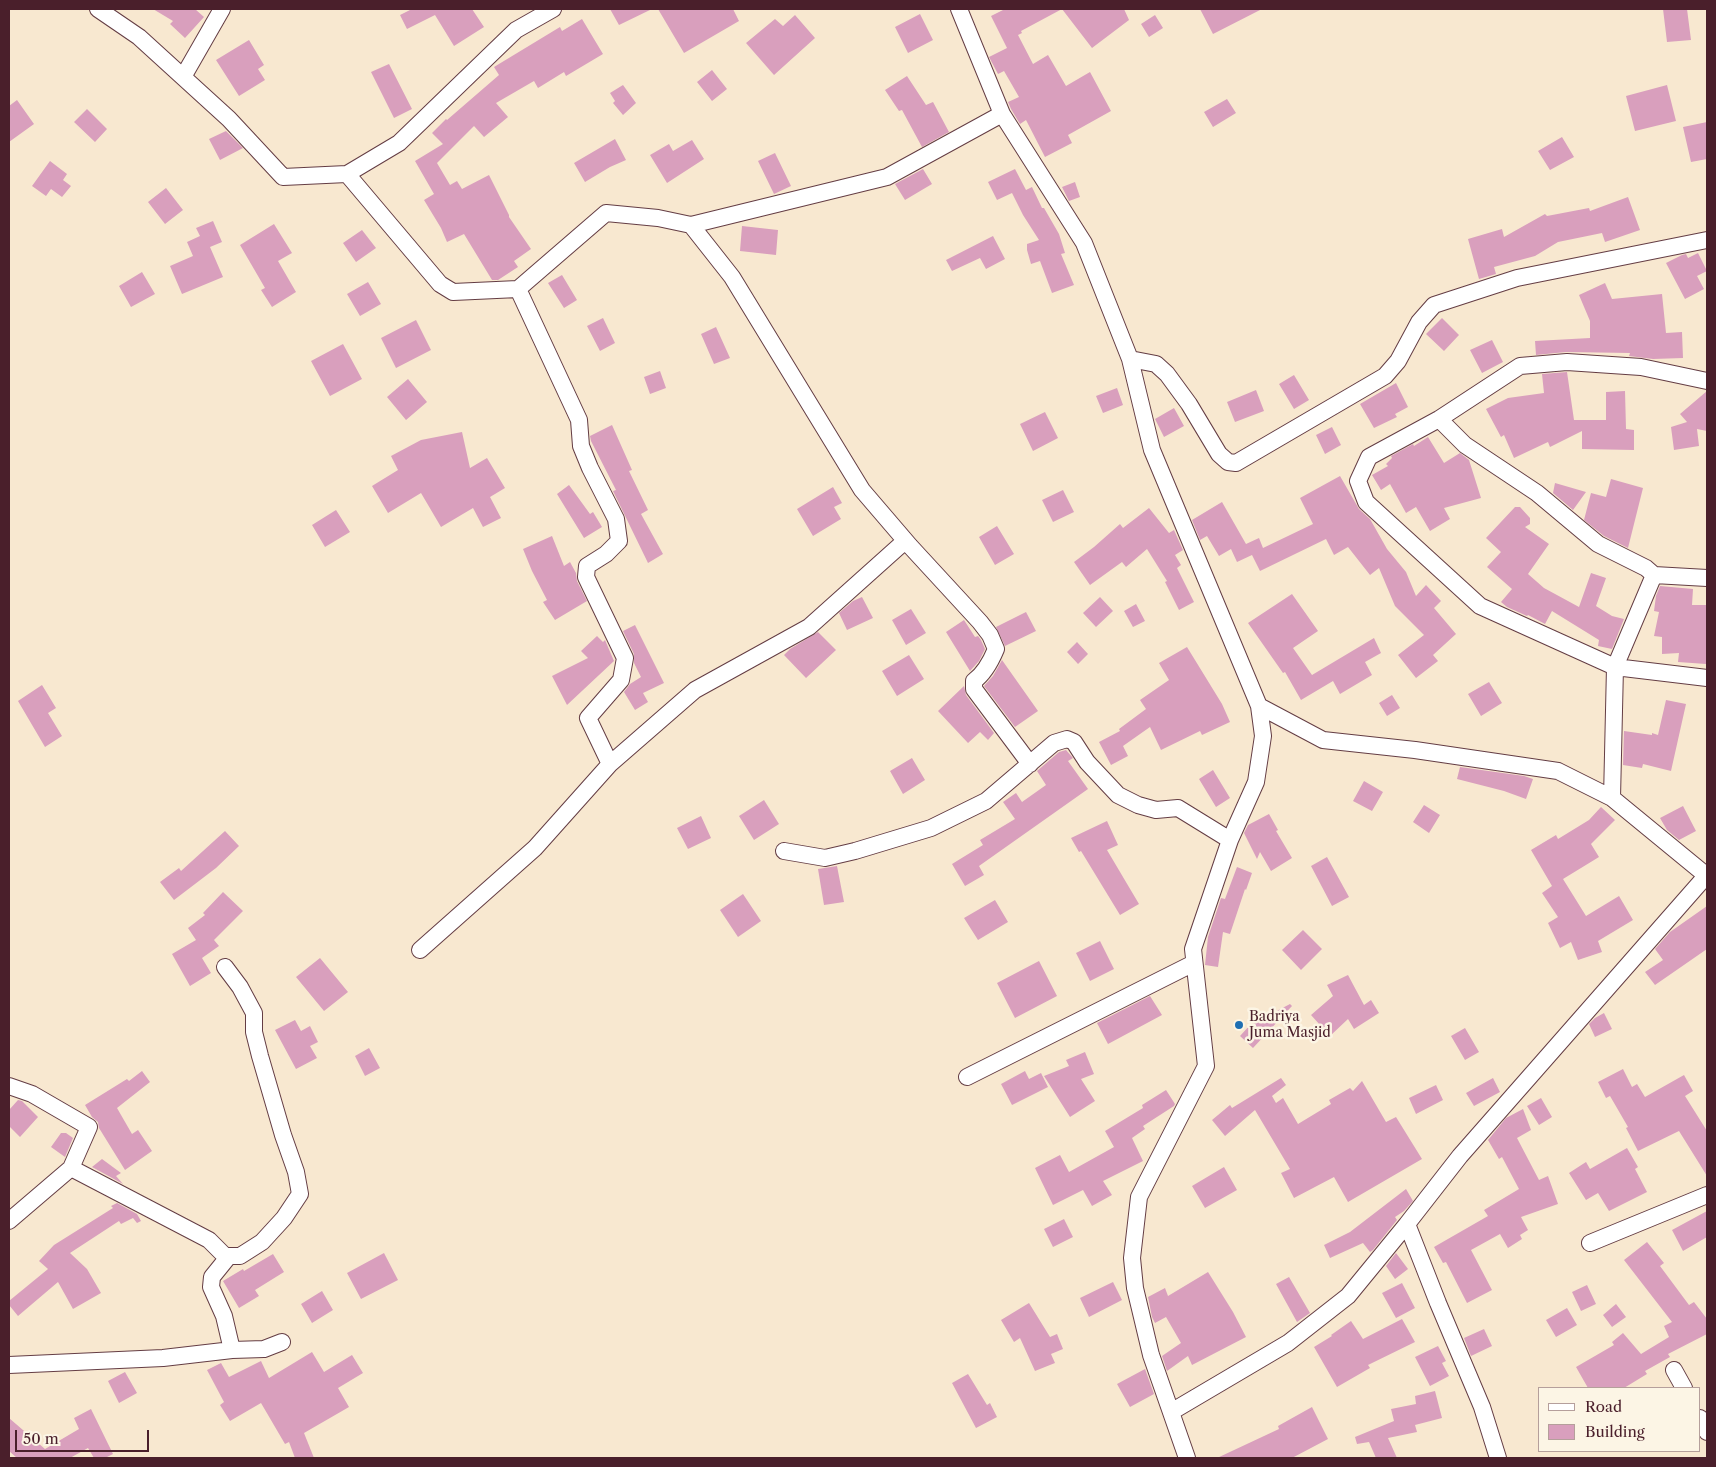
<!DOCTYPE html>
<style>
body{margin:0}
#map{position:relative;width:1716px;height:1467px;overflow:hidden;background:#f8e8d0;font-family:"Libre Caslon Text",serif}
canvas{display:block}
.frame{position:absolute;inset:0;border:10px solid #4a1f2b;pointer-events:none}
.legend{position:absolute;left:1538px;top:1387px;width:162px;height:65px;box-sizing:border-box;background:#fcf5e5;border:1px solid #b59f9b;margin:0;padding:6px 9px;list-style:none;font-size:15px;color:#4a1f2b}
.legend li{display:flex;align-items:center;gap:10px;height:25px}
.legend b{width:25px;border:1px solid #b59f9b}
.scale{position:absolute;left:15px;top:1430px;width:134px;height:22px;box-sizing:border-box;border:2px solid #4a1f2b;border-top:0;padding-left:6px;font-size:15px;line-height:18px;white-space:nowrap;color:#4a1f2b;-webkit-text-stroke:4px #fcf5e5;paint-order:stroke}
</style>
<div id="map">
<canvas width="1716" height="1467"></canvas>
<div class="frame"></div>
<ul class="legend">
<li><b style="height:6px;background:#fff"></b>Road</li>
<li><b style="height:14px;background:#d99fbd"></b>Building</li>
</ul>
<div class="scale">50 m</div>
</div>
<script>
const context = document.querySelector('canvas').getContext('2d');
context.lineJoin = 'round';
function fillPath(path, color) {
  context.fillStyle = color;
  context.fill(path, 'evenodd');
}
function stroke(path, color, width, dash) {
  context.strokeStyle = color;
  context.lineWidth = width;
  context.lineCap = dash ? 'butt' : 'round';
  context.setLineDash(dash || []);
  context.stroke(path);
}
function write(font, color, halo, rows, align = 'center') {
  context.font = font + ' "Libre Caslon Text",serif';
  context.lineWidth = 5;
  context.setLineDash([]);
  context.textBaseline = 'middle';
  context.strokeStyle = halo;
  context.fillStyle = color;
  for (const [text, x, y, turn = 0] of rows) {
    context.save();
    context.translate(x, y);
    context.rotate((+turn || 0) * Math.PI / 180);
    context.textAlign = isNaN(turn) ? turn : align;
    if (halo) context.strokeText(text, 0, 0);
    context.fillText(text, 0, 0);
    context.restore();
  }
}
const building = new Path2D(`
 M153,9H195L204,17L185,38L170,24L173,21Z
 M412,9H472L484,27L454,46L435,15L407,29L400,15Z
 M610,9H652L619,25Z
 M658,9H733L739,21L684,53Z
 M1005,9H1124L1129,20L1092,48L1062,9L1021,31L1022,33L1018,35L1033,64L1048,55L1066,86L1090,72L1111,111L1068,135L1072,143L1045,157L1026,120L1020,124L1011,109L1008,102L1019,97L1004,71L998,74L989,57L1007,48L991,16Z
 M1200,9H1262L1213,34Z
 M1663,9H1687L1691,40L1667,42Z
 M920,14L933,40L908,53L895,27Z
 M795,15L815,38L774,75L746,43L775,19L783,26Z
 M1155,15L1163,28L1149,37L1141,24Z
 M582,19L603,54L566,76L564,72L538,88L534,81L496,103L508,117L484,137L474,126L437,163L450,185L457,181L462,189L489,175L509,215V217L531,249L514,261L518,267L498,280H492L464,234L447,242L441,228L424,200L434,194L415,161L443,144L432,133L446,119L447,120L499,75L494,67L560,27L562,31Z
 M249,40L264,65L258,69L265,80L239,96L216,60Z
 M389,64L412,109L394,118L371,72Z
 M712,70L727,89L712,101L697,82Z
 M907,76L926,105L933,102L949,132L922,147L902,110L899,111L885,90Z
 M623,85L636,103L623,115L613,103L615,101L610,93Z
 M1667,85L1676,121L1635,131L1626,96Z
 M1227,99L1236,113L1213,127L1204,112Z
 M17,100L34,124L9,142V106Z
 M87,109L107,129L95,142L74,122Z
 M1707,122V159L1691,162L1683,127Z
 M226,131L243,148L220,160L209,139Z
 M1562,137L1574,157L1550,170L1538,151Z
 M615,139L626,160L610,167L585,182L574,163Z
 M692,140L704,159L667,183L650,155L669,144L673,151Z
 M775,153L791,186L774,194L758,161Z
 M50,161L67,174L63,180L71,186L62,197L51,189L46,196L32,186Z
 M923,169L932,184L905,200L895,184Z
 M1015,169L1026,190L1032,187L1042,208H1044L1059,234L1065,253L1061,254L1074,285L1052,293L1040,261L1031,264L1027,250V244L1039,240L1023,215L1012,193L997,200L988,182Z
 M1075,182L1080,197L1069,201L1062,187Z
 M166,188L183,210L165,224L148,202Z
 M1628,197L1640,230L1605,242L1602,233L1558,242L1535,256L1494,267L1496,274L1479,279L1468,239L1502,229L1504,237L1545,214L1547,216L1589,208L1590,211Z
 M213,221L222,242L210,247L223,277L182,294L170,266L193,256L187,242L200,236L196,228Z
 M274,224L292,253L278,261L296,292L272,307L261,290L265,288L240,245Z
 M742,226L778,230L776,255L740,251Z
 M362,230L376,248L356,262L343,243Z
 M993,236L1005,259L986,269L980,258L952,271L946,260Z
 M1698,253L1707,271L1697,276L1704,289L1685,299L1666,263L1682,255L1686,254L1688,258Z
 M142,272L155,294L131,307L119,286Z
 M562,275L577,300L564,308L548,283Z
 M368,282L381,304L360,316L347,294Z
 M1605,283L1612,299L1662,294L1666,333L1682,332L1683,358L1653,359L1629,356L1630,353L1566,352L1536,355L1535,341L1590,338V321L1579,295Z
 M603,318L615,343L600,351L587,326Z
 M1442,318L1459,335L1444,351L1426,334Z
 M416,320L431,350L396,368L381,338Z
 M716,327L730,358L714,364L701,334Z
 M1492,340L1503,362L1482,373L1470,350Z
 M343,344L362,379L330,396L311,361Z
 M660,371L666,388L650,394L644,377Z
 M1567,372L1574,420H1606V392L1625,391L1626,429L1634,430V450L1582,449V431L1550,447L1548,442L1514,458L1504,435L1501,437L1486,409L1508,398L1544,393L1542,374Z
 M1294,375L1309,400L1294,409L1279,384Z
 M408,379L427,402L406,420L387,397Z
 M1396,383L1408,407L1395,414L1397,417L1374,428L1360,404Z
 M1117,388L1123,405L1103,413L1096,396Z
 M1256,390L1264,411L1235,422L1227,402Z
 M1707,391V431L1697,429L1699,446L1674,450L1671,427L1687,422L1680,414Z
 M1174,408L1184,426L1164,437L1155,419Z
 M1045,412L1058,438L1033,451L1020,424Z
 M612,425L632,470L629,471L648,510L641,514L663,554L648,563L613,491L616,490L591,441L590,436Z
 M1332,427L1341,445L1325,454L1316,435Z
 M462,432L470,468L487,458L505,488L490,497L501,518L483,527L473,508L441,527L421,493L388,513L372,486L398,470L391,456L421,440Z
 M1428,437L1444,463L1460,453L1469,460L1481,498L1444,508L1450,519L1430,531L1416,507L1406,513L1390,484L1381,490L1372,475L1388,466L1386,464L1392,458L1391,456L1413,444L1414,446Z
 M1340,476L1359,509L1370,519L1387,549L1406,572L1416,596L1426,585L1441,601L1434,608L1456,634L1433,655L1438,661L1416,678L1398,655L1424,635L1395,606L1379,568L1370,575L1348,547L1334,555L1326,539L1260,571L1252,555L1237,562L1231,549L1219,556L1207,536L1200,540L1192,520L1222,502L1246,544L1259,538L1263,548L1313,524L1300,498Z
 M1611,479L1643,488L1628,548L1604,536L1584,520L1591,493L1606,497Z
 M1555,483L1586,492L1573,510L1553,493Z
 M569,485L590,514L593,512L602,527L584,538L557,494Z
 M833,487L842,503L834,507L841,519L813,536L797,509Z
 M1063,490L1074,512L1053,522L1042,500Z
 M1515,507H1520L1530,518V524L1525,527L1549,544L1528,574L1544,588L1579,607L1591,573L1606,578L1596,606L1612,616L1624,619L1612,649L1598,646L1599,640L1552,611L1545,624L1528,615L1527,616L1507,607L1501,602L1512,589L1487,567L1501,552L1486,538Z
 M1149,508L1169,533L1174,530L1183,550L1175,555L1181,565L1177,568L1194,602L1179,610L1165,582L1167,581L1147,549L1126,567L1122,562L1090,585L1074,562L1094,547L1120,524L1123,528Z
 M336,510L350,532L325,547L312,525Z
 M997,526L1014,554L995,565L979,537Z
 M552,536L564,566L570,562L576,573L577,581L587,601L555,620L543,602L547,600L532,571L523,549Z
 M1660,586L1693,589L1692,605H1707L1706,664L1678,662L1679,653L1662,654V637L1654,636L1659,612L1654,611L1656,596Z
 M1292,594L1318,631L1293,648L1312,675L1374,638L1381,653L1365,662L1372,675L1340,694L1333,681L1301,700L1285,672L1283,673L1248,623Z
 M862,597L873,618L847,630L839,613L853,601Z
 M1100,597L1113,611L1096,627L1083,613Z
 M1136,604L1145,621L1133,627L1124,611Z
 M911,609L926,633L906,645L892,620Z
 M1026,612L1036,631L1005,646L996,627Z
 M964,620L975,637L978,636L981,640L985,649L979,661L970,671L946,632Z
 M635,625L664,683L643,693L648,702L635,710L624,692L630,684L641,677L634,663V654L623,631Z
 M818,632L836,650L806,678L784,655L790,649Z
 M597,636L603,642L605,640L614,661L567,705L552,676L588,658L581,651Z
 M1077,642L1088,654L1078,664L1067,652Z
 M1187,647L1222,704L1230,722L1202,735L1200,731L1161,750L1150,727L1123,746L1128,756L1111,765L1099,742L1120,731L1119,729L1146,709L1140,700L1169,680L1159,663Z
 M909,655L924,679L897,696L882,671Z
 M1002,660L1038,711L1015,727L984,686L993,676Z
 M1489,682L1502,703L1481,716L1468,694Z
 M42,685L56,708L48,713L62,736L45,747L18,701Z
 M964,686L966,695L994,733L988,740L980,732L968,743L938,711Z
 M1392,695L1400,708L1387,716L1379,703Z
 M1666,700L1686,704L1671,771L1643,764L1642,768L1623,765L1624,731L1652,735V733L1658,735Z
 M1066,750L1073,758L1068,761L1088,789L979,866L984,875L965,886L952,864L983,845L980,840L1015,819L1003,802L1016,793L1022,802L1046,785L1037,771L1059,752Z
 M912,758L925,780L903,794L890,771Z
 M1460,767L1524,776L1533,779L1526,799L1504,791L1457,779Z
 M1213,770L1230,798L1216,807L1199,779Z
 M1364,781L1383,792L1372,811L1353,801Z
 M764,800L779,824L754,840L739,816Z
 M1424,805L1440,815L1429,833L1413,822Z
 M1683,806L1696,831L1679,840L1667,830L1660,818Z
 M1601,807L1615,820L1591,844L1599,857L1563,879L1586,916L1619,896L1633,920L1598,941L1602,952L1578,960L1571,942L1560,948L1548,923L1558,917L1542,893L1552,886L1531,850L1556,835L1558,839L1589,820Z
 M1269,814L1278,830L1276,831L1292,858L1271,871L1260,852L1257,859L1244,833L1248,825Z
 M701,816L711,838L688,849L677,828Z
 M1107,821L1118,845L1107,850L1139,904L1120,915L1081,851L1079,852L1071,838Z
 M225,831L239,846L216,868L174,900L160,882L179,868L181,871Z
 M1327,857L1349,897L1332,906L1311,866Z
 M837,866L844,902L824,905L818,869Z
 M1237,867L1252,873L1246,890L1245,889L1230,934L1223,932L1218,967L1205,965L1208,937L1221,898L1225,899Z
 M223,892L243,911L214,940L219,946L202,958L211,973L190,986L172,954L196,940L188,928L205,915L203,913Z
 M743,894L761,921L738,937L720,910Z
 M995,900L1008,922L978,940L964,918Z
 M1707,906V949L1655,985L1645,972L1663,960L1655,949L1670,932Z
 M1303,930L1322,949L1301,970L1282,950Z
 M1100,941L1114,969L1090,981L1076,953Z
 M320,958L348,992L324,1011L296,977Z
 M1039,961L1057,996L1015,1018L997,983Z
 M1348,975L1364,1005L1371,1000L1379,1013L1354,1029L1348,1019L1330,1036L1311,1015L1333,996L1327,985Z
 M1150,996L1162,1015L1108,1044L1097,1023Z
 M1290,1004L1292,1006L1253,1048L1240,1036L1250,1025Z
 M1604,1013L1612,1029L1595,1037L1589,1024L1595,1018Z
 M295,1020L301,1031L310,1026L318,1042L310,1046L317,1058L296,1069L275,1030Z
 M1465,1028L1479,1052L1465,1060L1451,1036Z
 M369,1048L380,1068L365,1076L355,1056Z
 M1085,1052L1094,1074L1081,1079L1095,1101L1070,1117L1044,1076L1069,1066L1066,1060Z
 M1623,1069L1632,1087L1637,1084L1645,1097L1684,1075L1693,1091L1685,1096L1707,1131V1176L1679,1131L1638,1151L1626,1128L1628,1127L1610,1096L1606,1098L1598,1082Z
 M142,1071L150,1082L117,1108L132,1134L138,1130L152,1151L125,1170L99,1128L98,1122L92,1117L85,1105L127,1079L129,1081Z
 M1025,1071L1029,1079L1041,1073L1048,1087L1012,1105L1001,1084Z
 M1281,1078L1286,1085L1272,1096L1276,1103L1283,1098L1298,1124L1331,1104L1329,1100L1350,1088L1353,1091L1362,1081L1386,1122L1396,1117L1422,1159L1348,1202L1334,1177L1294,1198L1281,1173L1290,1169L1255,1110L1225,1136L1212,1120L1230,1105L1232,1108Z
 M1493,1078L1500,1092L1474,1106L1466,1093Z
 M1436,1085L1443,1100L1416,1114L1409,1098Z
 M1166,1090L1175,1104L1174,1106L1143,1126L1145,1129L1132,1138L1143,1161L1103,1181L1112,1195L1092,1206L1083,1190L1053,1205L1035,1168L1060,1155L1069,1172L1114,1147L1105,1131L1143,1108L1142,1105Z
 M1541,1098L1552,1117L1539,1125L1527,1106Z
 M18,1100L22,1101L38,1117L20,1137L9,1126V1110Z
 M1523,1109L1531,1130L1517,1138L1539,1180L1548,1176L1558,1204L1521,1217L1528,1230L1520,1235L1522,1239L1508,1248L1500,1234L1471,1250L1492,1290L1467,1303L1446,1262L1443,1263L1434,1247L1488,1216L1484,1210L1519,1189L1502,1157L1499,1159L1488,1140L1506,1118Z
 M61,1133H66L73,1138L65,1157L51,1147Z
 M1627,1148L1638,1167L1635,1169L1647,1192L1609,1211L1598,1193L1586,1200L1569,1173L1586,1162L1590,1169Z
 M102,1159L121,1173L116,1176L123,1184L92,1167Z
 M1224,1167L1237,1190L1205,1208L1192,1186Z
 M1406,1189L1413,1201L1404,1211L1395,1217L1397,1220L1373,1250L1370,1252L1363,1243L1330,1258L1324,1245L1350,1232Z
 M117,1203L137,1214L141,1221L137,1223L133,1218L121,1224L119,1221L70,1253L87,1269L101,1293L73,1309L58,1282L18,1316L9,1305V1301L48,1269L39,1261L54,1245L113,1208L111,1206Z
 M1707,1211V1237L1683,1251L1672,1230Z
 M1064,1219L1073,1237L1053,1247L1044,1229Z
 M1647,1242L1664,1263L1660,1266L1689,1305L1694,1302L1707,1319V1334L1668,1354L1670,1357L1645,1371L1647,1374L1624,1388H1588L1576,1367L1614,1345L1612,1342L1623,1333L1641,1354L1669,1337L1664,1326L1672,1322L1624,1260Z
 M384,1253L398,1280L361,1299L347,1273Z
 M1396,1253L1408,1269L1395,1279L1386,1266Z
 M273,1254L284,1272L255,1290L259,1296L239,1308L223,1281L243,1269L244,1271Z
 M1208,1272L1233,1312L1246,1337L1192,1365L1188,1356L1167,1371L1162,1356L1181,1343L1166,1317L1155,1323L1152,1317L1148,1297L1165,1288L1168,1296Z
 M1289,1277L1310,1313L1297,1322L1276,1284Z
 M1113,1282L1122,1300L1089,1317L1080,1298Z
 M1402,1283L1415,1308L1396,1318L1382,1293Z
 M1587,1285L1596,1304L1581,1311L1572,1292Z
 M322,1291L333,1310L312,1323L301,1304Z
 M1029,1303L1050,1337L1057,1334L1063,1349L1051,1354L1055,1363L1035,1371L1020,1338L1014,1342L1001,1320Z
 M1616,1304L1626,1317L1612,1327L1603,1315Z
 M1567,1308L1577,1325L1556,1337L1546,1320Z
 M1402,1319L1415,1342L1368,1365L1370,1368L1337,1387L1314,1347L1332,1336L1331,1335L1351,1321L1363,1339Z
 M1484,1329L1492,1346L1471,1356L1464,1338Z
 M1438,1346L1446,1361L1442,1363L1449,1376L1430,1386L1415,1357Z
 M312,1352L324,1372L352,1355L363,1373L338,1388L349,1407L304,1433L314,1458H295L289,1442L285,1444L261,1403L230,1421L220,1405L224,1402L207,1370L221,1363L229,1377L261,1361L269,1378Z
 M1145,1369L1154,1394L1130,1407L1117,1384Z
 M125,1372L137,1393L119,1403L108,1381Z
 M968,1374L987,1405L990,1403L997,1417L976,1428L952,1383Z
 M1435,1391L1442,1418L1415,1425L1417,1432L1388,1438L1397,1458H1376L1369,1442L1357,1444L1355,1437L1394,1421L1391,1409L1416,1404L1415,1396Z
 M1312,1407L1328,1439L1292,1458H1217L1279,1429L1278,1426Z
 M91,1409L113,1454L105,1458H94L88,1448L70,1458H17L9,1451V1418L45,1449L79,1429L74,1418Z`);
const minor = new Path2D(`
 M98,9L139,37L229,119L283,177L347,174L399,143L516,30L553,9
 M959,9L1002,114L1084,243L1130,359L1152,450L1259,706L1323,740L1415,750L1558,771L1612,798L1707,876
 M183,77L222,9
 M347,174L440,284L453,292L518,289L606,213L658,218L691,225L887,177L1002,114
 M691,225L732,277L862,490L910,546L980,622L990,635L996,649C991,661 985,673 974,681V689L1030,764
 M1130,359L1156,364L1167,374L1189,404L1219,454L1228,462L1236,463L1385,376L1398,361L1419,322L1434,305L1517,278L1707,240
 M1707,381L1641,367L1567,362L1520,366L1439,419L1369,457L1358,481L1366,502L1480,606L1615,667L1707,678
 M1439,419L1465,445L1537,493L1598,544L1646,568L1654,575
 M610,764L695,690L809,627L905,541
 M1612,798L1615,667L1654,575L1707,578
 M784,851L825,858L855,851L931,828L986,801L1054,743L1067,739L1074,742L1087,762L1118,795L1138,805L1156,810L1178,808L1230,840
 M420,950L535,848L610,764L588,718L621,680L625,658L586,577L587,566L606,554L619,541L616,519L590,468L581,446L579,420L518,289
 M967,1077L1194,963
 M9,1086L32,1094L89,1127L71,1168L209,1240L225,1256H240L262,1242L284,1218L300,1194L296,1172L283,1135L260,1056L254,1032V1013L240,987L225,967
 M9,1221L71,1168
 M1590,1243L1707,1195
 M229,1256L212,1277L211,1287L224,1316L232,1350
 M9,1365L163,1358L232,1350L264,1349L282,1342
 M1674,1370L1684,1388
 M1171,1412L1288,1343L1348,1296L1407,1224
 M1700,1418L1707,1432
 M1187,1458L1151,1355L1135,1288L1132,1258L1139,1197L1206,1066L1193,949L1230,840L1256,782L1263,736L1259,706
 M1498,1458L1482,1407L1438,1303L1407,1224L1460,1156L1706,876L1707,878`);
const markers = [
 [1239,1025,5,"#1f6fb2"]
];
const poiNames = [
 ["Badriya",1249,1017],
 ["Juma Masjid",1249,1033]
];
fillPath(building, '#d99fbd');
stroke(minor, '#643d44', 18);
stroke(minor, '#fff', 16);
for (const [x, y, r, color] of markers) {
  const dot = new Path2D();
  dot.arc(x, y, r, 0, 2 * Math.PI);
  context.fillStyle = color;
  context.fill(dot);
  stroke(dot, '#fcf5e5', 2);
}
write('14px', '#4a1f2b', '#fcf5e5', poiNames, 'left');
</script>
